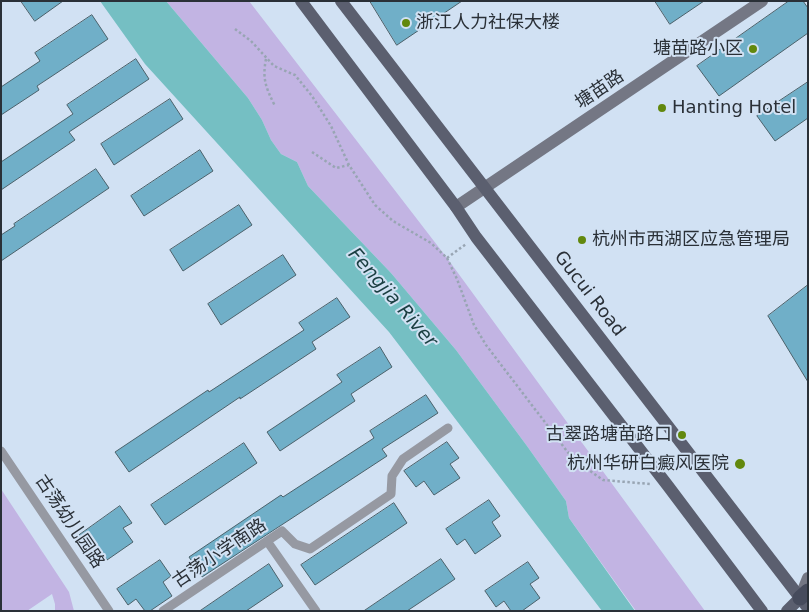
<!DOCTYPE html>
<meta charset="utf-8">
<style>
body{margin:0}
#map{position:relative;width:809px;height:612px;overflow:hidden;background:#d1e1f3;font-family:"DejaVu Sans",sans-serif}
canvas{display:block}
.frame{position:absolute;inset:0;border:2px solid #2a3037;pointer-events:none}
</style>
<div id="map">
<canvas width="809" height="612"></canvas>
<div class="frame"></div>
</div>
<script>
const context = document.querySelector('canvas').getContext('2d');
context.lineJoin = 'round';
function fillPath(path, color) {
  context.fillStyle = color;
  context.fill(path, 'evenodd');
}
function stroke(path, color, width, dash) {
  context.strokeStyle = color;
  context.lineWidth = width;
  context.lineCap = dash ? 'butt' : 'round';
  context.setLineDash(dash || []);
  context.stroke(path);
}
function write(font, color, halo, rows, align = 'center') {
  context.font = font + ' "DejaVu Sans","Noto Sans SC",sans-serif';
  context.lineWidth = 4;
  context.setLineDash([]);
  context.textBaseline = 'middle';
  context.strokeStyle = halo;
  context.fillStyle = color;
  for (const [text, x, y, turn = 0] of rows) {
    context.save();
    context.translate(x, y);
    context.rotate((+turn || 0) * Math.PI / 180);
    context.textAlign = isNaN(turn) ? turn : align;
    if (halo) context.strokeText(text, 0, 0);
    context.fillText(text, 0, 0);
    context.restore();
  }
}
const green = new Path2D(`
 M166,1H249L447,258L705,611H636L569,518L566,501L527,446L456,350L391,273L308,186L297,162L281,154L271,140L262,120L248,98Z
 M1,489L69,592L74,611H55V604L52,594L27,611H1Z`);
const water = new Path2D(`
 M100,1H166L248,98L262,120L271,140L281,154L297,162L308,186L391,273L456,350L527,446L566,501L569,518L635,611H602L389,332L145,64Z`);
const building = new Path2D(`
 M21,1H63L35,21Z
 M370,1H462L397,45Z
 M655,1H704L670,24Z
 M789,1H803L808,8V33L719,96L697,66Z
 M92,15L108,39L37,86L39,90L1,115V87L40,61L35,53Z
 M136,59L149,79L69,132L75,140L1,190V162L73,114L67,105Z
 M808,82V118L775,141L757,116Z
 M170,99L183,119L114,165L101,144Z
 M200,150L213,171L144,216L131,196Z
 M96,169L109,188L1,261V235L15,226L14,224Z
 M239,205L252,225L183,271L170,250Z
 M283,255L296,275L221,325L208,304Z
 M808,285V382L768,316Z
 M337,298L350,317L312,342L316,349L240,399V397L129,472L115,452L208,390L209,392L304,330L299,323Z
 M380,347L392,367L351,394L355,401L280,451L267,432L342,382L337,375Z
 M426,395L438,413L382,449L387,456L202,577L189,557L281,495L283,497L374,438L370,431Z
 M447,442L459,458L450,464L460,478L434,495L424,481L416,487L404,471Z
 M244,443L257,463L165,525L151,505Z
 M489,500L500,516L492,522L501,536L475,554L465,539L457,545L446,529Z
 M394,503L407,523L315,585L301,565Z
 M120,506L132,523L123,528L133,542L107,560L97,546L89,552L78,536Z
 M441,559L455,579L407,611H364Z
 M160,560L171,576L163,582L172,596L150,611H145L136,599L128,605L117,589Z
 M528,562L539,578L530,584L540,598L522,611H511L504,601L496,607L485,591Z
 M269,564L283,586L246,611H200Z`);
const path = new Path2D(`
 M235,29L251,41L274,66L295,75L312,96L331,126L349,165L375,205L393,221L431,243L447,258L457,279L474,325L486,345L573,459L603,480L650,484
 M266,59C262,79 266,88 275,106
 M312,152L336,168L349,165
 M447,258L466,244`);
const lane = new Path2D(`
 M1,451L109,611
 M267,541L316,611
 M163,611L282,531L295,544L310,549L391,494L392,476L403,459L448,428`);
const secondary = new Path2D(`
 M456,207L762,1
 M800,598L808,578`);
const primary = new Path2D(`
 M301,1L456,207L476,237L668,486L762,611
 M341,1L808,608
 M787,611L800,598L808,595`);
const highway = new Path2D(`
 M800,598L808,591`);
const markers = [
 [406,23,5,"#62880d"],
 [753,49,5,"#62880d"],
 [662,108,5,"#62880d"],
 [582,240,5,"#62880d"],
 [682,435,5,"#62880d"],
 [740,464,6,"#62880d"]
];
const poiNames = [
 ["浙江人力社保大楼",416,23],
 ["塘苗路小区",743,49,"right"],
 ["Hanting Hotel",672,108],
 ["杭州市西湖区应急管理局",592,240],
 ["古翠路塘苗路口",672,435,"right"],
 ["杭州华研白癜风医院",729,464,"right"]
];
const streetNames = [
 ["塘苗路",600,90,-34],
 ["Gucui Road",589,294,52],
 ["古荡幼儿园路",69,522,56],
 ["古荡小学南路",220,554,-34]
];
const waterNames = [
 ["Fengjia River",392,298,49]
];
fillPath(green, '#c2b4e3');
fillPath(water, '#75bfc3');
fillPath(building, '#70afc8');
stroke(building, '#4b616a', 1);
stroke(path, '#98a5b3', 2.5, [2.5, 2.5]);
stroke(lane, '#9699a2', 9);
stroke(secondary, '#747784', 12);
stroke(primary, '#5b5f6f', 12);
stroke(highway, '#464b5c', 15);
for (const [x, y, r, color] of markers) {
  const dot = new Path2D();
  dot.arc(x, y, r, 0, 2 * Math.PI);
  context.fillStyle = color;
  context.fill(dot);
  stroke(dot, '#d1e1f3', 2);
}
write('18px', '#2a3037', '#d1e1f3', poiNames, 'left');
write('18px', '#2a3037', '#d1e1f3', streetNames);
write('italic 19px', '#1a3e41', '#d1e1f3', waterNames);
</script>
